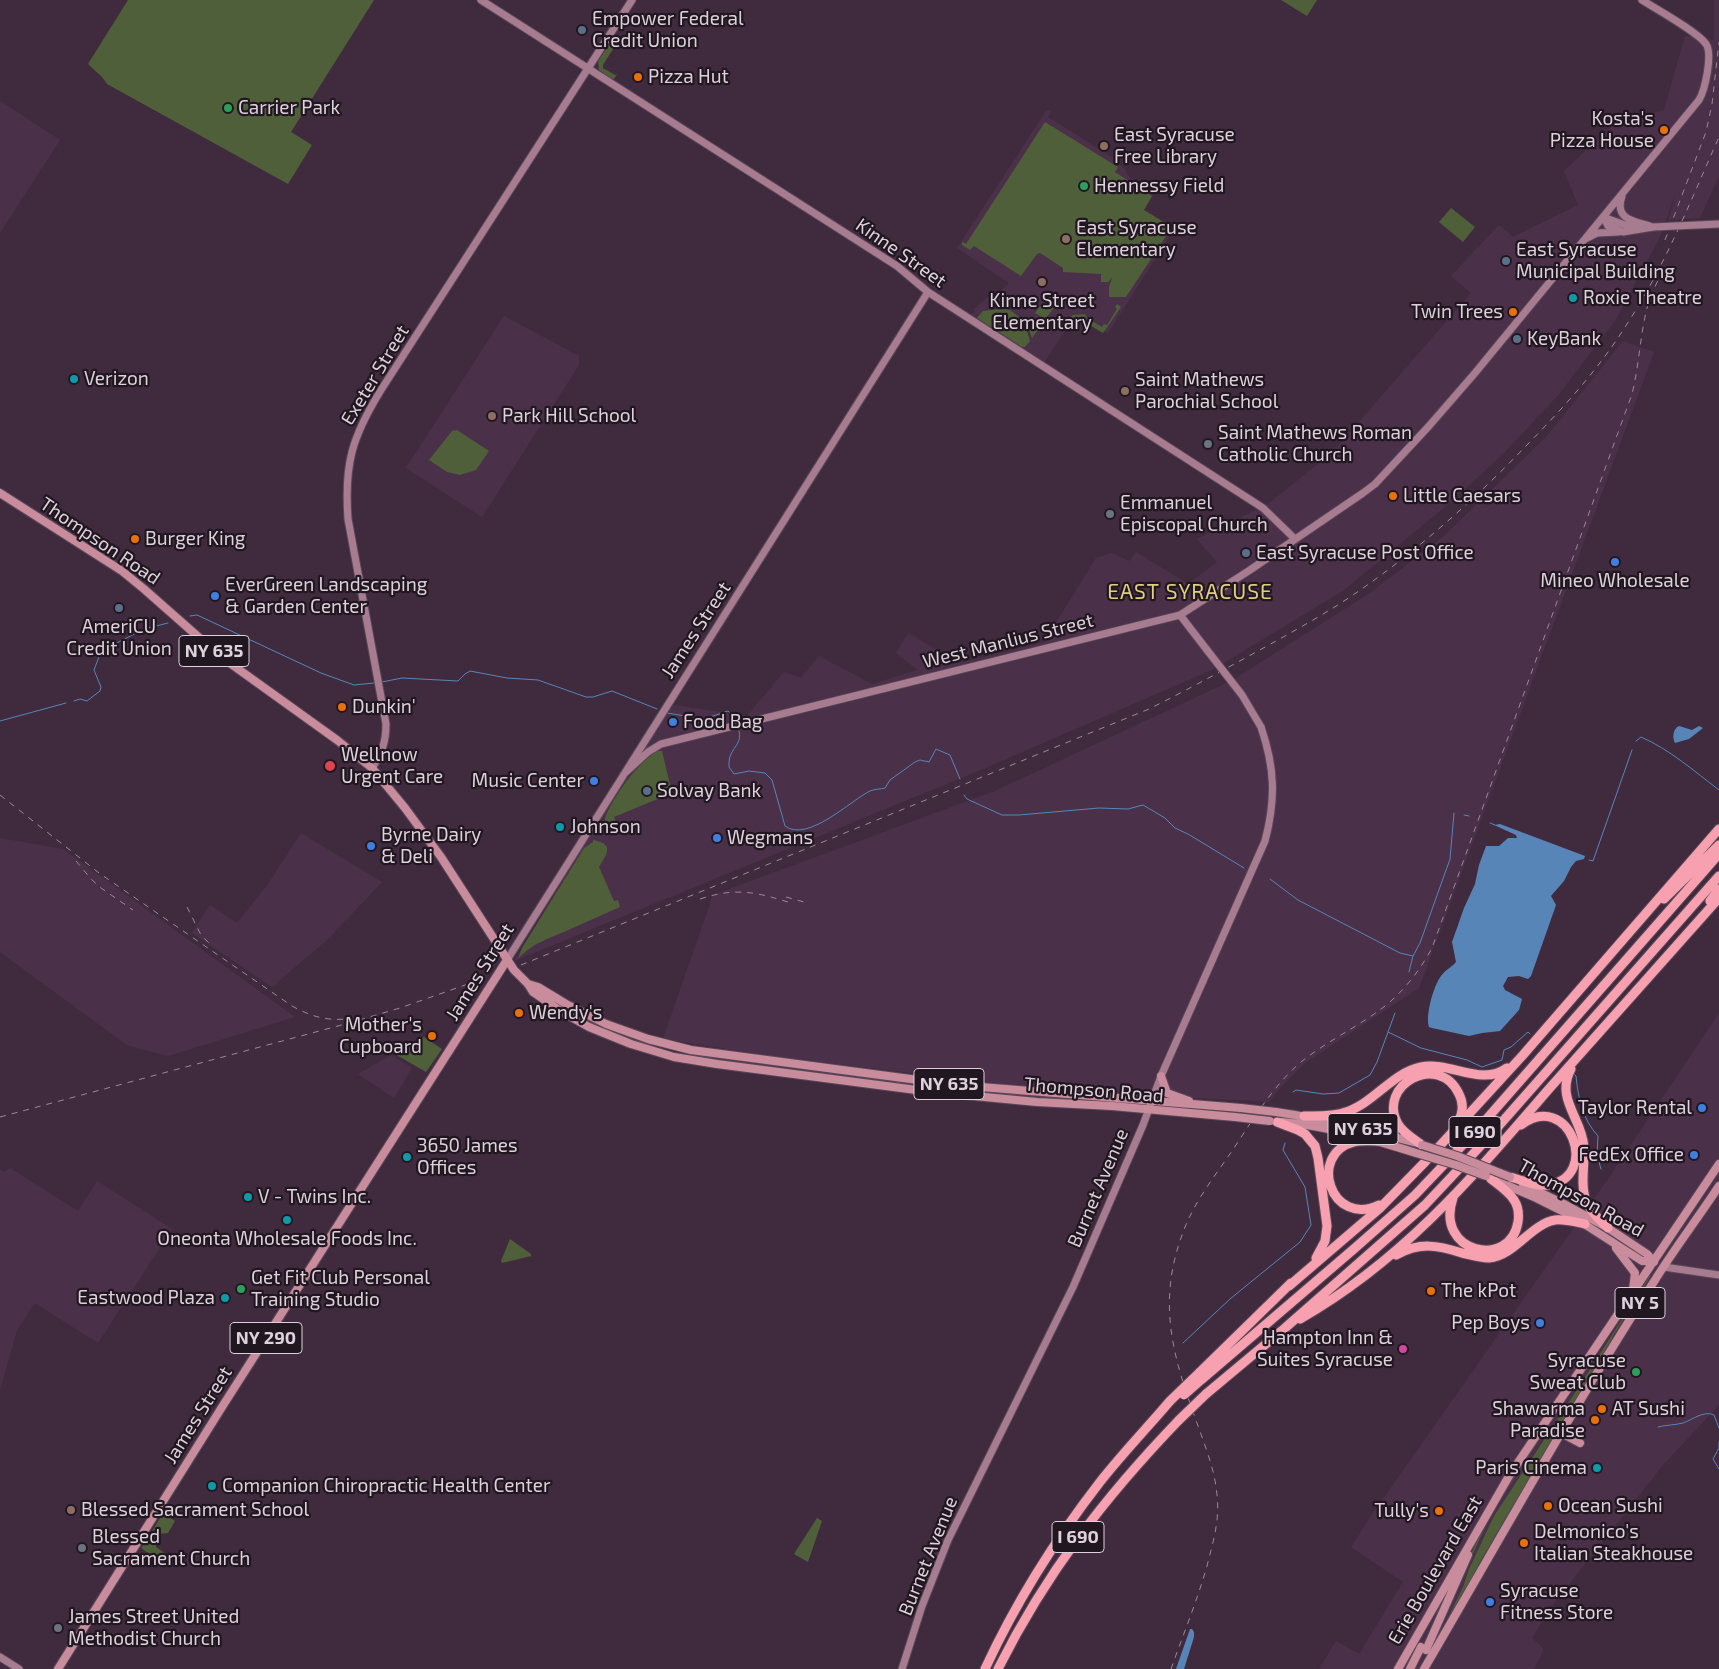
<!DOCTYPE html>
<style>
body{margin:0}
canvas{display:block;background:#402b3e}
</style>
<canvas width="1719" height="1669"></canvas>
<script>
const context = document.querySelector('canvas').getContext('2d');
context.lineJoin = 'round';
function fillPath(path, color) {
  context.fillStyle = color;
  context.fill(path, 'evenodd');
}
function stroke(path, color, width, dash) {
  context.strokeStyle = color;
  context.lineWidth = width;
  context.lineCap = dash ? 'butt' : 'round';
  context.setLineDash(dash || []);
  context.stroke(path);
}
function write(font, color, halo, rows, align = 'center') {
  context.font = font + ' "Exo 2",sans-serif';
  context.lineWidth = 4.5;
  context.setLineDash([]);
  context.textBaseline = 'middle';
  context.strokeStyle = halo;
  context.fillStyle = color;
  for (const [text, x, y, turn = 0] of rows) {
    context.save();
    context.translate(x, y);
    context.rotate((+turn || 0) * Math.PI / 180);
    context.textAlign = isNaN(turn) ? turn : align;
    if (halo) context.strokeText(text, 0, 0);
    context.fillText(text, 0, 0);
    context.restore();
  }
}
const built = new Path2D(`
 M1714,0H1719V176L1700,218L1668,220L1678,187L1660,237L1615,321L1559,394L1505,452L1452,501L1344,590L1214,669L983,769L514,961L668,704L747,716L784,672L801,678L819,656L872,684L918,670L896,653L908,633L959,663L1044,642L1096,558L1112,553L1129,561L1136,552L1188,584L1217,562L1197,539L1268,504L1332,453L1471,293L1451,276L1499,225L1513,237L1578,205L1564,171L1620,119L1633,126L1647,114L1664,110L1685,36L1714,40Z
 M0,101L60,140L0,233Z
 M1049,110L1051,112L1048,117L1115,159L1114,161L1123,167L1131,179L1154,194L1143,210L1174,229L1108,333L1082,318L1071,322L1043,364L969,316L975,312L974,309L990,295L996,296L1009,283L957,248L1046,111Z
 M504,316L579,356V365L482,517L406,468Z
 M1623,341L1654,352L1419,988L1305,1063L1280,1088L1269,1102L1140,1095L996,1083L780,1057L663,1039L713,895L995,791L1231,681L1370,593L1444,536L1546,437Z
 M301,833L382,882L328,939L272,987L192,933L210,905L237,923L268,884Z
 M0,838L63,849L295,1017L168,1056L127,1045L0,952Z
 M1719,1013V1405L1663,1465L1551,1607L1532,1638L1542,1647L1543,1651L1534,1669H1319L1336,1641L1359,1654L1403,1582L1351,1547L1373,1513L1606,1182Z
 M391,1055L412,1068L394,1098L358,1074Z
 M10,1168L78,1211L97,1181L172,1229L98,1343L35,1303L17,1330L0,1390V1170L4,1172Z`);
const green = new Path2D(`
 M128,0H374L291,132L312,145L288,184L107,84L102,77L88,64Z
 M1281,0H1317L1307,16Z
 M616,35L620,36L622,39L618,41L603,65V68L615,75L617,74L614,79L610,78L599,70L598,61Z
 M1045,122L1118,167L1115,172L1152,196L1144,210L1172,227L1126,297H1109V287L1112,278L1108,282H1101V274L1063,272V268L1040,253L1037,254L1021,276L974,246L970,250L962,245V242L966,244Z
 M1451,208L1475,227L1463,242L1439,222Z
 M1050,296L1055,297V306L1032,338L1029,330L1031,327L1037,326L1041,320L1040,316L1035,313L1039,307L1045,305Z
 M1117,304L1121,307L1103,333L1076,317L1070,324L1065,321L1073,315L1085,314L1087,318L1102,327L1104,324L1107,325L1117,309L1115,307Z
 M1007,308L1030,325L1027,331L1030,341L1025,347H1022L977,318L983,311Z
 M457,430L489,451L476,470L460,475L447,472L429,460L452,431Z
 M658,751H662L672,793L614,817L618,828L623,826L622,830L614,833L607,831L603,825L605,824V818C612,799 639,760 658,751Z
 M593,840C615,844 607,854 599,867L614,901L618,900L620,907C602,915 584,923 566,931C546,940 534,942 518,959L522,948L584,848L593,842Z
 M424,1037L442,1049L426,1072L393,1053Z
 M510,1239L531,1254V1256L502,1263L501,1261Z
 M1650,1275V1277L1613,1336L1607,1350L1509,1512L1480,1562L1472,1581L1439,1636L1463,1587L1469,1569L1494,1516L1580,1385Z
 M1612,1329L1496,1506C1472,1550 1457,1597 1434,1641L1431,1639L1496,1501Z
 M163,1513L175,1521L168,1533L160,1534L157,1537L151,1533Z
 M817,1518L822,1521L808,1562L794,1554Z
 M150,1535L156,1538V1547L166,1554L161,1562L141,1548Z`);
const water = new Path2D(`
 M1679,726L1692,730L1699,726L1703,728L1689,739L1675,743C1672,737 1673,729 1679,726Z
 M1500,824L1585,856L1584,859L1576,861L1571,867L1564,881L1551,896L1556,905L1531,976L1528,979L1519,976L1508,977L1503,986L1505,990L1522,999L1519,1010L1500,1031L1482,1033L1469,1036L1432,1028L1429,1027C1425,1015 1434,985 1441,976C1445,970 1452,967 1456,962L1452,942L1464,908L1475,884L1479,865L1486,846H1499L1508,838H1517L1516,835L1494,825Z
 M1190,1629H1192L1194,1632V1637L1184,1669H1176Z`);
const stream = new Path2D(`
 M190,616L197,615L321,673L354,685L374,683
 M382,682L402,678L458,681L465,674L470,671L507,678L538,680L586,697H593L612,691L657,709
 M74,701L80,699L87,701L100,691L101,687L94,670L100,654L109,647L144,629L168,623
 M667,713L704,719L728,711L735,718
 M0,721L66,703
 M739,731C742,741 735,746 731,754C729,758 729,762 729,767L734,774L749,771L765,773L772,780L785,826C808,843 851,800 870,791C875,789 881,789 885,788L890,780L915,762L920,760L929,762L936,749L950,755L960,779
 M1636,741L1641,737C1669,749 1694,771 1719,790
 M964,795L967,799L1002,815H1019L1099,808L1128,809L1143,805L1165,818L1175,828L1188,834L1244,868
 M1464,815L1469,816
 M1490,823L1495,825
 M1589,860L1593,861L1632,750
 M1270,879L1298,900L1400,953L1413,956L1420,943L1450,859L1454,813
 M1409,972L1413,956
 M1388,1032L1421,1048L1467,1060L1482,1067L1502,1060L1504,1050L1511,1047L1528,1032L1530,1034
 M1574,1074L1576,1076C1578,1098 1583,1120 1598,1136L1597,1155L1601,1169
 M1293,1092L1296,1090L1323,1094L1339,1093L1370,1075L1377,1062L1395,1013
 M1183,1343L1230,1299L1300,1242L1311,1225L1305,1187L1283,1150L1285,1143
 M1658,1427C1666,1425 1675,1425 1683,1423C1692,1420 1704,1410 1714,1415L1719,1428
 M1719,1442V1448L1713,1459L1719,1469`);
const secondary = new Path2D(`
 M481,0L897,266L928,292L1263,508L1295,539
 M1622,196C1614,219 1633,221 1650,226
 M1603,217L1608,226L1623,232L1653,227
 M1603,217L1625,225L1638,226
 M1587,238L1597,233L1618,232
 M1180,615L1207,650
 M372,768C382,753 386,742 386,724L348,519C344,464 352,437 381,390L632,0
 M625,773L648,752L661,744L1180,615L1250,570L1363,493L1375,484L1429,426L1475,373L1699,100C1705,90 1713,54 1706,44C1698,32 1656,9 1642,0
 M507,960L928,292
 M1664,1267L1719,1275
 M0,1657L19,1669
 M902,1669L922,1606L948,1540L1073,1287L1143,1125L1161,1076L1265,841C1276,799 1275,768 1261,727`);
const primary = new Path2D(`
 M0,493L122,571L144,589L220,656L337,740L372,768L405,808L441,857L514,970L528,984L533,992L562,1012L589,1027L631,1044L674,1057L717,1064L932,1092L1037,1102L1112,1106L1235,1117
 M528,984L538,987L566,1004L606,1024L648,1039L691,1050L956,1085L1241,1108
 M1161,1076L1167,1093L1189,1101
 M1276,1112C1324,1119 1371,1131 1417,1143
 M1282,1122C1328,1126 1372,1139 1416,1153
 M1497,1181L1534,1197L1570,1215L1642,1261H1651
 M1523,1184L1564,1204L1608,1228L1647,1254L1654,1262
 M1616,1248L1635,1273L1633,1290
 M1563,1430L1567,1436L1580,1443
 M1426,1650L1468,1555
 M58,1669L222,1407L507,960
 M1398,1669L1509,1476L1719,1164
 M1410,1669L1421,1647
 M1424,1669C1500,1539 1573,1407 1655,1280C1675,1248 1698,1218 1719,1186`);
const highway = new Path2D(`
 M1664,899L1719,845
 M1710,901L1719,889
 M1571,1069C1555,1099 1582,1118 1584,1147C1585,1164 1580,1185 1586,1201C1590,1212 1600,1220 1608,1228
 M1304,1116C1318,1116 1333,1117 1346,1112C1374,1103 1392,1073 1421,1067C1450,1061 1481,1087 1507,1068
 M1277,1122L1298,1130L1305,1134L1315,1146L1318,1158L1327,1226L1325,1241L1316,1258
 M1377,1141C1369,1141 1361,1140 1354,1142C1307,1154 1331,1228 1379,1205
 M1422,1145C1414,1139 1403,1133 1398,1124C1376,1085 1439,1051 1459,1094C1464,1104 1463,1114 1457,1123
 M1510,1177C1522,1180 1536,1187 1548,1185C1602,1177 1569,1089 1521,1125
 M1453,1198C1434,1253 1510,1270 1518,1222C1519,1215 1518,1206 1514,1200C1509,1192 1499,1185 1491,1179
 M1396,1255C1420,1242 1437,1245 1462,1253C1471,1255 1479,1258 1489,1258C1514,1256 1531,1224 1555,1220C1565,1219 1575,1222 1585,1224
 M1289,1286L1380,1208L1425,1162L1523,1055L1719,829
 M1300,1319C1402,1261 1472,1178 1548,1090C1605,1026 1662,962 1719,898
 M1199,1373L1291,1283
 M1201,1380L1355,1248L1415,1195L1477,1130L1719,854
 M1206,1394L1285,1328L1425,1205L1488,1138L1719,876
 M985,1669C1016,1602 1055,1540 1100,1482C1122,1454 1147,1428 1170,1401
 M998,1669C1046,1573 1105,1497 1179,1420`);
const rail = new Path2D(`
 M1665,240L1706,132L1712,104L1719,42
 M0,795L99,873L292,1006C310,1016 326,1021 346,1019
 M76,861L91,879L101,888L133,910
 M786,897L804,902
 M700,899C736,887 756,892 791,903
 M187,907L201,935L210,944
 M521,965L1149,709C1195,686 1240,661 1285,636C1308,623 1331,610 1353,595C1416,552 1474,500 1526,446C1563,408 1599,369 1627,324C1665,266 1691,200 1719,137
 M0,1117L349,1023L400,1008L485,978
 M1171,1669C1183,1635 1197,1601 1207,1566C1213,1542 1220,1520 1217,1495C1215,1470 1205,1446 1197,1423C1173,1357 1157,1304 1182,1235C1193,1203 1215,1176 1234,1148C1254,1118 1273,1086 1301,1062C1327,1041 1358,1027 1385,1006C1405,990 1420,970 1432,948L1632,394C1639,366 1640,336 1647,308C1651,295 1656,284 1662,272`);
const secondaryBridge = new Path2D(`
 M1653,227L1719,224
 M1207,650L1242,695L1261,727`);
const primaryBridge = new Path2D(`
 M1241,1108L1276,1112
 M1235,1117L1270,1121
 M1422,1145L1457,1156L1510,1177
 M1416,1153L1456,1165L1486,1176`);
const highwayBridge = new Path2D(`
 M1184,1395L1201,1380
 M1170,1401L1199,1373
 M1179,1420L1206,1394`);
const markers = [
 [582,30,5,"#5c6f8a"],
 [638,77,5,"#e8710a"],
 [228,108,5,"#2e9e5b"],
 [1664,130,5,"#e8710a"],
 [1104,146,5,"#8d6e63"],
 [1084,186,5,"#2e9e5b"],
 [1066,239,5,"#8d6e63"],
 [1506,261,5,"#5c6f8a"],
 [1042,282,5,"#8d6e63"],
 [1573,298,5,"#0f9aa8"],
 [1513,312,5,"#e8710a"],
 [1517,339,5,"#5c6f8a"],
 [74,379,5,"#0f9aa8"],
 [1125,391,5,"#8d6e63"],
 [492,416,5,"#8d6e63"],
 [1208,444,5,"#6b7280"],
 [1393,496,5,"#e8710a"],
 [1110,514,5,"#6b7280"],
 [135,539,5,"#e8710a"],
 [1246,553,5,"#5c6f8a"],
 [1615,562,5,"#3f7fe0"],
 [215,596,5,"#3f7fe0"],
 [119,608,5,"#5c6f8a"],
 [342,707,5,"#e8710a"],
 [673,722,5,"#3f7fe0"],
 [330,766,6,"#e0444e"],
 [594,781,5,"#3f7fe0"],
 [647,791,5,"#5c6f8a"],
 [560,827,5,"#0f9aa8"],
 [717,838,5,"#3f7fe0"],
 [371,846,5,"#3f7fe0"],
 [519,1013,5,"#e8710a"],
 [432,1036,5,"#e8710a"],
 [1702,1108,5,"#3f7fe0"],
 [1694,1155,5,"#3f7fe0"],
 [407,1157,5,"#0f9aa8"],
 [248,1197,5,"#0f9aa8"],
 [287,1220,5,"#0f9aa8"],
 [241,1289,5,"#2e9e5b"],
 [1431,1291,5,"#e8710a"],
 [225,1298,5,"#0f9aa8"],
 [1540,1323,5,"#3f7fe0"],
 [1403,1349,5,"#d1479c"],
 [1636,1372,5,"#2e9e5b"],
 [1602,1409,5,"#e8710a"],
 [1595,1420,5,"#e8710a"],
 [1597,1468,5,"#0f9aa8"],
 [212,1486,5,"#0f9aa8"],
 [1548,1506,5,"#e8710a"],
 [71,1510,5,"#8d6e63"],
 [1439,1511,5,"#e8710a"],
 [1524,1543,5,"#e8710a"],
 [82,1548,5,"#6b7280"],
 [1490,1602,5,"#3f7fe0"],
 [58,1628,5,"#6b7280"]
];
const shields = [
 [214,651,70],
 [949,1084,70],
 [1363,1129,70],
 [1475,1132,52],
 [1640,1303,50],
 [266,1338,72],
 [1078,1537,52]
];
const shieldNames = [
 ["NY 635",214,651],
 ["NY 635",949,1084],
 ["NY 635",1363,1129],
 ["I 690",1475,1132],
 ["NY 5",1640,1303],
 ["NY 290",266,1338],
 ["I 690",1078,1537]
];
const poiNames = [
 ["Empower Federal",592,19],
 ["Credit Union",592,41],
 ["Pizza Hut",648,77],
 ["Carrier Park",238,108],
 ["Kosta's",1654,119,"right"],
 ["Pizza House",1654,141,"right"],
 ["East Syracuse",1114,135],
 ["Free Library",1114,157],
 ["Hennessy Field",1094,186],
 ["East Syracuse",1076,228],
 ["Elementary",1076,250],
 ["East Syracuse",1516,250],
 ["Municipal Building",1516,272],
 ["Roxie Theatre",1583,298],
 ["Kinne Street",1042,301,"center"],
 ["Elementary",1042,323,"center"],
 ["Twin Trees",1503,312,"right"],
 ["KeyBank",1527,339],
 ["Verizon",84,379],
 ["Saint Mathews",1135,380],
 ["Parochial School",1135,402],
 ["Park Hill School",502,416],
 ["Saint Mathews Roman",1218,433],
 ["Catholic Church",1218,455],
 ["Little Caesars",1403,496],
 ["Emmanuel",1120,503],
 ["Episcopal Church",1120,525],
 ["Burger King",145,539],
 ["East Syracuse Post Office",1256,553],
 ["Mineo Wholesale",1615,581,"center"],
 ["EverGreen Landscaping",225,585],
 ["& Garden Center",225,607],
 ["AmeriCU",119,627,"center"],
 ["Credit Union",119,649,"center"],
 ["Dunkin'",352,707],
 ["Food Bag",683,722],
 ["Wellnow",341,755],
 ["Urgent Care",341,777],
 ["Music Center",584,781,"right"],
 ["Solvay Bank",657,791],
 ["Johnson",570,827],
 ["Byrne Dairy",381,835],
 ["& Deli",381,857],
 ["Wegmans",727,838],
 ["Wendy's",529,1013],
 ["Mother's",422,1025,"right"],
 ["Cupboard",422,1047,"right"],
 ["Taylor Rental",1692,1108,"right"],
 ["3650 James",417,1146],
 ["Offices",417,1168],
 ["FedEx Office",1684,1155,"right"],
 ["V - Twins Inc.",258,1197],
 ["Oneonta Wholesale Foods Inc.",287,1239,"center"],
 ["Get Fit Club Personal",251,1278],
 ["Training Studio",251,1300],
 ["The kPot",1441,1291],
 ["Eastwood Plaza",215,1298,"right"],
 ["Pep Boys",1530,1323,"right"],
 ["Hampton Inn &",1393,1338,"right"],
 ["Suites Syracuse",1393,1360,"right"],
 ["Syracuse",1626,1361,"right"],
 ["Sweat Club",1626,1383,"right"],
 ["Shawarma",1585,1409,"right"],
 ["Paradise",1585,1431,"right"],
 ["AT Sushi",1612,1409],
 ["Paris Cinema",1587,1468,"right"],
 ["Companion Chiropractic Health Center",222,1486],
 ["Ocean Sushi",1558,1506],
 ["Blessed Sacrament School",81,1510],
 ["Tully's",1429,1511,"right"],
 ["Delmonico's",1534,1532],
 ["Italian Steakhouse",1534,1554],
 ["Blessed",92,1537],
 ["Sacrament Church",92,1559],
 ["Syracuse",1500,1591],
 ["Fitness Store",1500,1613],
 ["James Street United",68,1617],
 ["Methodist Church",68,1639]
];
const streetNames = [
 ["Kinne Street",901,253,35],
 ["Exeter Street",375,375,-59],
 ["Thompson Road",100,541,34],
 ["James Street",696,630,-57],
 ["West Manlius Street",1008,641,-14],
 ["James Street",480,972,-58],
 ["Thompson Road",1094,1090,5],
 ["Burnet Avenue",1098,1188,-67],
 ["Thompson Road",1581,1198,29],
 ["James Street",198,1415,-58],
 ["Burnet Avenue",928,1556,-68],
 ["Erie Boulevard East",1435,1570,-60]
];
const quarterNames = [
 ["EAST SYRACUSE",1190,592]
];
fillPath(built, '#4b3049');
fillPath(green, '#4f5f3a');
fillPath(water, '#5885b8');
stroke(stream, '#5885b8', 1);
stroke(secondary, '#5a4858', 9);
stroke(primary, '#5a4858', 10);
stroke(highway, '#5a4858', 11);
stroke(secondary, '#a77c90', 7);
stroke(primary, '#c98c9d', 8);
stroke(highway, '#f7a0af', 9);
stroke(rail, '#9a8998', 1, [6, 6]);
stroke(secondaryBridge, '#5a4858', 9, []);
stroke(primaryBridge, '#5a4858', 10, []);
stroke(highwayBridge, '#5a4858', 11, []);
stroke(secondaryBridge, '#a77c90', 7);
stroke(primaryBridge, '#c98c9d', 8);
stroke(highwayBridge, '#f7a0af', 9);
for (const [x, y, r, color] of markers) {
  const dot = new Path2D();
  dot.arc(x, y, r, 0, 2 * Math.PI);
  context.fillStyle = color;
  context.fill(dot);
  stroke(dot, '#211720', 2);
}
for (const [x, y, w] of shields) {
  const box = new Path2D();
  box.roundRect(x - w / 2, y - 15.5, w, 31, 4);
  context.fillStyle = '#211720';
  context.fill(box);
  stroke(box, '#ded0dc', 1);
}
write('bold 18px', '#ded0dc', null, shieldNames);
write('19px', '#ded0dc', '#211720', poiNames, 'left');
write('19px', '#ded0dc', '#211720', streetNames);
context.letterSpacing = '1px';
write('21px', '#e1cf81', '#211720', quarterNames);
context.letterSpacing = '0px';
</script>
